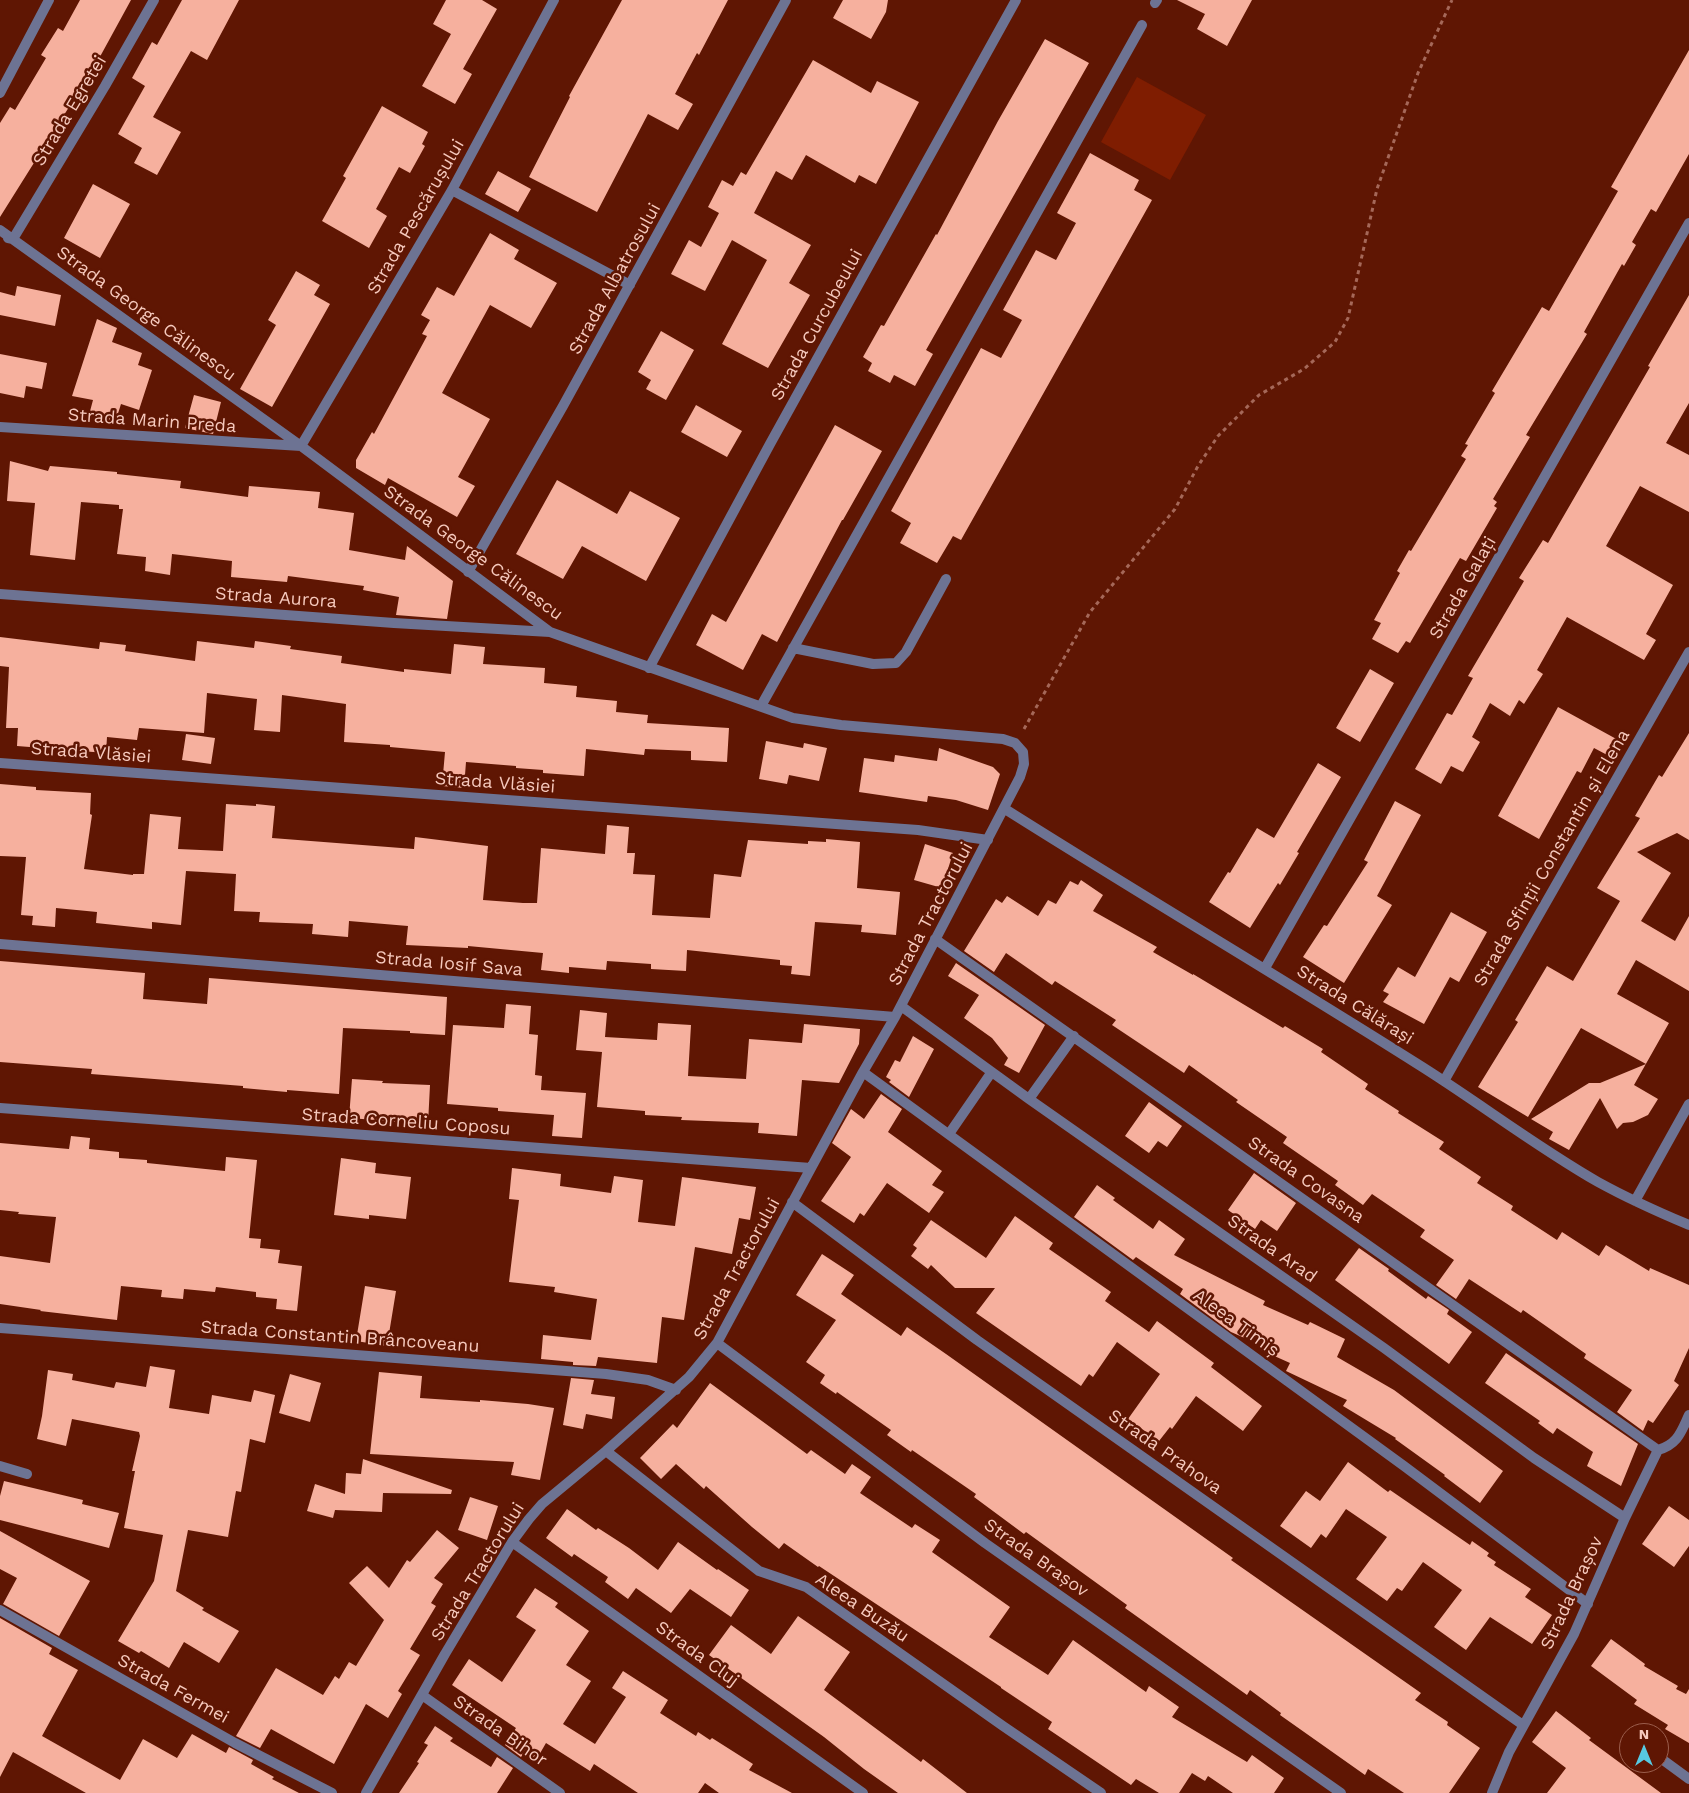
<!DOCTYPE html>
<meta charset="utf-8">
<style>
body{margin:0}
#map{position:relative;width:1689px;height:1793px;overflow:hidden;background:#5f1603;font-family:"Work Sans",sans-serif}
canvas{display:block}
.north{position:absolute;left:1619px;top:1723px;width:50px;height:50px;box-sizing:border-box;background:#5f1603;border:1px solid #9b5e4d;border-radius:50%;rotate:0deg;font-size:14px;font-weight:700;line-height:20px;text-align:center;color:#f6c9bd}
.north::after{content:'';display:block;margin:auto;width:18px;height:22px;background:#57c9e2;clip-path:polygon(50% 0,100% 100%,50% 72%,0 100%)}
</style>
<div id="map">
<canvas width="1689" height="1793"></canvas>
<div class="north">N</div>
</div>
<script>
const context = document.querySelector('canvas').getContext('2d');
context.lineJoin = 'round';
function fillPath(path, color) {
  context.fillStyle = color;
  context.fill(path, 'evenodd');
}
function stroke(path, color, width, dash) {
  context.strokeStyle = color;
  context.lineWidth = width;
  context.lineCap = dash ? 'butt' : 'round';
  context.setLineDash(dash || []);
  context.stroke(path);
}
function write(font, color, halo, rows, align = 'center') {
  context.font = font + ' "Work Sans",sans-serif';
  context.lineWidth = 5;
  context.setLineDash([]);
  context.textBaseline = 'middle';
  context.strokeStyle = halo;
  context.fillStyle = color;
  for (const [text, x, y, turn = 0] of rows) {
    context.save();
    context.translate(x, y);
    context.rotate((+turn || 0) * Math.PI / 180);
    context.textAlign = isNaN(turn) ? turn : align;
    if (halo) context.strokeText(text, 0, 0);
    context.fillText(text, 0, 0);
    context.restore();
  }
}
const green = new Path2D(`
 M1137,77L1206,115L1170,180L1101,142Z`);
const building = new Path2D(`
 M80,0H131L96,64L0,217V123L10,107L15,110L46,58L41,55L58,28L63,31Z
 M182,0H239L207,60L191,51L153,117L181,132L157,175L134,163L142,148L118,134L145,86L132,78L152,42L157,45Z
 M446,0H482L497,9L463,69L472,74L455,104L422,86L451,34L433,24Z
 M622,0H728L699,55L697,53L675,94L693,104L678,130L648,114L597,212L529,177L570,97L569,96Z
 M843,0H888L886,12L871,39L833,18Z
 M1177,0H1252L1227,46L1197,29L1205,14Z
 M1045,39L1089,63L926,350L933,354L915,386L894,375L890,383L868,371L872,363L863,357L881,325L884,326L936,234L937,235L998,121Z
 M1689,50V154L1656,212L1651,209L1632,242L1636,245L1624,266L1622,264L1584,332L1587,334L1526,435L1530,437L1493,499L1497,502L1494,506L1497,508L1466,561L1460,558L1410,643L1406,641L1398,653L1372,639L1381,623L1374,620L1400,573L1397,571L1409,550L1411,551L1466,459L1461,456L1468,445L1465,444L1495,393L1492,391L1542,307L1549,311L1618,191L1611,187Z
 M813,60L871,93L877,81L919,102L876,184L859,175L855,183L806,155L792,180L776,171L754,213L811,245L789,283L810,295L768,368L722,344L767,260L732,240L705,291L671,274L689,240L701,247L719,213L708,207L722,180L733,186L741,172L746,175Z
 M382,106L428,132L422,144L425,146L410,173L399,167L376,209L387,216L369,248L322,221L346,178L343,176Z
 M1090,153L1139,180L1134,190L1152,200L961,540L953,536L937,563L900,543L911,523L891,511L981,348L1001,358L1022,320L1003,310L1036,250L1056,260L1076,223L1057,213Z
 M498,171L531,189L518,212L485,194Z
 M93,184L130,204L100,258L64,238Z
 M490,233L519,250L514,259L557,283L531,328L490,305L442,393L490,419L458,477L475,486L457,517L388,478L385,485L356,468V460L372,432L374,434L427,336L422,334L430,320L421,315L437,287L454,296Z
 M296,271L320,285L314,295L330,304L272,407L240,389L276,325L268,320Z
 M17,286L61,295L55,326L0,315V292L15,296Z
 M1689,295V403L1666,443L1689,455V512L1640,486L1606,546L1673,585L1646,634L1656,640L1644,660L1567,617L1537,670L1543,674L1524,704L1519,700L1510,716L1490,703L1472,737L1480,742L1463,772L1451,766L1441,784L1415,769L1447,713L1452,715L1473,678L1468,676L1524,581L1519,578L1543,540L1548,543L1650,367L1648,366Z
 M97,319L117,328L112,342L142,353L138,365L152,370L139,410L121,404L115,423L89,415L93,400L72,396Z
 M661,331L694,350L666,400L646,389L651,380L638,372Z
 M0,354L47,363L42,389L26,386L24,398L0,393Z
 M194,395L221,402L213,434L185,428Z
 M696,405L742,431L727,457L681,432Z
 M835,425L882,451L843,520H842L777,642L762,634L743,670L696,645L712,614L726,622Z
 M10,461L48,471L50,466L117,472V474L181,481L180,488L248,497L249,486L320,492L318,508L354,513L349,550L405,560L407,546L453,581L447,619L396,615L399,597L363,590L364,586L288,576L287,582L231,577L232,561L172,554L170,575L145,571L146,557L117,554L123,509H119V505L81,502L75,560L30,555L35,503L7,501Z
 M557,480L617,514L630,491L680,518L646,581L582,546L563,579L516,554Z
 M0,637L99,649L100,642L126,645L125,651L195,661L197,641L254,648L255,641L291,646L290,649L342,656L341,663L404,672V669L451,674L454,644L485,647L483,664L545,668L544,683L577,686L576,697L617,701L616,712L648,715L647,723L729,728L727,762L691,760V751L645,749L644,755L586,749L584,776L543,773V770L516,768V766L466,762L464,788L442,786L445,752L390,747V745L344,742L346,704L282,695L280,732L254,730L257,699L207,693L204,733L139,728L137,740L107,737L106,753L17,746L18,728H6L9,667L0,666Z
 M1370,669L1394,683L1360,742L1336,728Z
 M1558,707L1620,741L1611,757L1594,748L1581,773L1577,771L1539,839L1498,816Z
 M1689,733V840L1677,833L1637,852L1671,873L1641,921L1675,941L1689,916V991L1636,960L1617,994L1669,1023L1634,1085L1658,1099L1648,1115L1633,1122L1623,1123L1617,1129L1600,1098L1569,1150L1549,1139L1553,1132L1531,1119L1589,1083H1600L1646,1064L1581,1028L1528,1117L1478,1087L1518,1022L1515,1020L1547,966L1573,981L1620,901L1597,888L1640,818L1635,816L1659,775L1662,777Z
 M186,734L215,738L211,764L182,760Z
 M766,741L803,748L804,743L827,748L819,781L789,775L787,784L759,779Z
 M939,748L993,767L1000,774L988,810L956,800L928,796L927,802L859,792L864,758L894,762L895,755L937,761Z
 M1318,763L1341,777L1297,852L1299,853L1280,885L1278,883L1250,928L1209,902L1228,872L1230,873L1257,828L1274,838Z
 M0,784L36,787V790L91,793L90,814L92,815L84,869L133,875V874H144L150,814L181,817L178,849L223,851L226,804L256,806V804L275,806L272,838L414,849L415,837L488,846L483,900L523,903H537L541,848L605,854L607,825L629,827L627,853H635L633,874L655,875L652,915L710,918L714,874L741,877L748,840L808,844V841L826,842V839L860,842L857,888L900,892L896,935L861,932L862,925L815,922L810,976L791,974L792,966L780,965V960L687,950L686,971L651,969V964L607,961L606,970L569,967V973L541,970L543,953L468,946V948L406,945L408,926L349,921L348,937L312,934L313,924L259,922L260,912L234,911L236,874L186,871L181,925L152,922V929L96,923L97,912L56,908L55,927L32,925L33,916L21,915L26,857L0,856Z
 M1395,801L1421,815L1377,896L1392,905L1344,983L1303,957L1324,925L1327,926L1368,862L1364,860Z
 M925,844L953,853L942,888L914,880Z
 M1081,880L1103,895L1093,911L1157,947L1153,952L1193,975V974L1283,1028L1285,1026L1323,1049L1321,1052L1368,1084L1365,1089L1399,1111L1398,1113L1444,1142L1439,1149L1481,1177L1477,1183L1513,1206L1511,1210L1557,1240L1562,1232L1599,1256L1606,1245L1649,1271L1650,1268L1689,1285V1348L1674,1381L1679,1385L1653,1423L1648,1420L1643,1431L1617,1412L1632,1390L1584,1358L1586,1354L1523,1310L1521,1313L1469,1279L1456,1299L1436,1285L1454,1260L1420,1237L1425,1230L1372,1194L1363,1205L1335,1185L1338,1181L1283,1143L1287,1137L1236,1102L1238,1100L1189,1065L1184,1073L1112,1025L1116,1020L1055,981L1052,985L1006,953L994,972L964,951L996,899L1002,903L1007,896L1038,916L1048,900L1056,904L1070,881L1078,885Z
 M1451,912L1487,932L1459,982L1450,977L1424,1024L1383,1002L1389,994L1383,991L1398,967L1415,977Z
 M0,961L145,973L143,999L207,1004L209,978L447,997L445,1035L410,1033V1031L343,1028L339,1094L287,1090V1092L243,1088V1086L91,1074L92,1069L0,1062Z
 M956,963L1045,1025L1019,1073L1004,1065L1008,1058L992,1038L964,1018L979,995L948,976Z
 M506,1004L531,1006L529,1034L538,1035L535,1075L542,1076L541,1090L586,1093L582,1138L552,1136L554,1115L498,1111V1108L447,1104L453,1025L504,1028Z
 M580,1010L607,1013L605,1037L657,1040L658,1023L691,1025L688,1076L746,1079L749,1039L802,1043L804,1024L860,1029L859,1044L839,1083L802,1080L797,1136L758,1133L759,1123L681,1120L682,1117L645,1115V1111L597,1107L602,1052L576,1050Z
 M913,1036L934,1049L909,1097L889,1082L891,1080L886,1077L895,1060L900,1062Z
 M352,1079L383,1081L382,1083L430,1085L428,1124L349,1118Z
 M881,1094L902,1109L888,1132L942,1171L932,1185L944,1192L929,1213L887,1183L864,1216L860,1213L854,1223L821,1201L851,1157L832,1143L851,1109L864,1119Z
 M1149,1102L1182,1126L1167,1147L1158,1141L1149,1153L1125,1136Z
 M71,1136L90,1138L89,1149L119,1152V1158L147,1160V1163L225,1171L226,1157L257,1160L249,1238L261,1239L260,1248L280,1250L278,1263L302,1266L297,1311L276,1309L277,1299L256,1297V1292L216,1287L215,1292L184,1289L183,1299L161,1297L162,1290L121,1286L117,1320L40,1311L41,1310L0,1304V1256L50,1263L56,1217L18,1214L19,1212L0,1210V1143L69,1149Z
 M341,1158L376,1163L375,1173L411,1177L406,1219L369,1215V1219L334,1215Z
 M512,1168L561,1174L560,1186L611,1193L614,1176L643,1180L638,1222L675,1226L682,1177L756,1187L750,1220L739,1218L732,1254L695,1247L684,1320L662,1317L657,1363L598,1357L596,1366L573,1365V1362L541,1359L543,1335L591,1340L597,1299L554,1292L555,1287L509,1282L519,1200L509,1199Z
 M1254,1173L1296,1203L1277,1231L1261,1220L1255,1229L1228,1210Z
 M1097,1185L1115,1198L1113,1200L1153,1229L1159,1220L1185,1239L1174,1255L1265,1301L1263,1305L1308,1325L1310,1322L1345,1339L1337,1357L1394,1390L1503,1471L1480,1503L1444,1476L1445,1475L1395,1439L1396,1438L1343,1406L1347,1400L1286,1371L1290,1363L1261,1350L1263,1346L1231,1332L1180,1294L1183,1289L1136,1257L1133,1260L1074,1217Z
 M1015,1216L1053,1243L1049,1249L1111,1292L1105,1301L1149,1332L1157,1321L1214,1363L1211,1367L1262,1406L1243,1431L1196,1396L1172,1429L1170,1427L1159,1441L1128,1419L1160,1374L1117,1342L1093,1377L1089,1374L1081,1386L976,1313L995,1288H955L931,1265L928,1269L911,1256L917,1248L913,1245L931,1220L986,1258Z
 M1359,1248L1389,1269L1388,1271L1426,1299L1428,1296L1449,1310L1447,1314L1472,1332L1449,1364L1335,1280Z
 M822,1254L854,1275L841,1294L901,1336L907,1327L946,1354L1233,1558L1231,1560L1421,1693L1415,1700L1448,1722L1447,1725L1480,1748L1449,1793H1404L1368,1769L1365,1775L1280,1715L1281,1713L1250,1690L1247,1695L1125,1608L1127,1605L1026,1532L1024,1534L974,1497L976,1494L912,1450L911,1452L887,1435L891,1430L837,1392L836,1394L820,1383L825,1375L806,1362L836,1320L796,1295Z
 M365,1286L396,1291L387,1346L356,1341Z
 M1506,1353L1638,1444L1621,1486L1587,1466L1593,1452L1557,1428L1553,1434L1538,1423L1540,1421L1485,1383Z
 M150,1366L175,1370L169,1408L209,1414L212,1395L251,1402L254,1390L275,1395L265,1443L250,1439L241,1492L236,1491L228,1537L188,1530L176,1591L204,1608L202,1610L239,1631L219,1663L184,1642L169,1668L141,1651L139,1653L118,1641L154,1581L163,1535L124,1528L135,1471H132L140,1436L139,1432L72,1419L66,1446L37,1439L42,1416L48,1370L73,1374L72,1380L114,1388L116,1382L146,1387Z
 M379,1372L422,1376L420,1398L480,1402V1400L528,1404L554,1408L540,1480L511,1475L514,1462L370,1454Z
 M290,1374L321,1383L310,1422L279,1413Z
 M571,1378L594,1380L591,1394L615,1397L612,1419L586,1414L583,1429L563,1425Z
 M710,1383L807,1454L811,1450L845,1474L852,1464L871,1477L860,1493L912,1528L915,1524L940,1540L932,1552L1010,1607L989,1637L1048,1675L1073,1640L1146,1692L1149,1686L1179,1707L1172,1717L1247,1762L1252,1755L1284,1778L1274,1793H1233L1208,1776L1205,1781L1192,1773L1179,1793H1159L1136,1779L1131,1785L1048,1729L1052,1722L1001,1688V1687L819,1566L818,1567L784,1543L779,1549L752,1527L706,1486L704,1489L676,1464L661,1479L640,1458L673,1424L677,1428Z
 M363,1459L452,1490L451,1494L383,1493L382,1512L335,1510L333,1518L307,1511L315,1484L345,1494L346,1473L361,1474Z
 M1348,1462L1388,1492L1390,1490L1470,1545L1472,1541L1489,1553L1487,1556L1496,1562L1494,1565L1531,1589L1525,1597L1552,1615L1532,1644L1490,1617L1466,1650L1434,1627L1462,1590L1423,1562L1402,1591L1397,1588L1387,1601L1356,1579L1387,1537L1346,1509L1326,1538L1321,1534L1311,1548L1280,1526L1306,1491L1320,1501Z
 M4,1481L83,1500L82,1504L119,1513L109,1548L0,1520V1496Z
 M470,1497L498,1506L487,1540L458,1530Z
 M1669,1506L1689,1520V1546L1674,1567L1642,1544Z
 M567,1509L596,1530L598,1528L629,1548L658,1570L678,1542L717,1570L718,1569L749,1590L731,1617L690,1589L671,1613L636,1588L628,1599L605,1582L608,1577L574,1554L572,1557L546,1538Z
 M437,1530L459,1548L434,1578L443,1584L431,1603L436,1606L410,1649L420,1655L398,1691L402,1694L388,1718L366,1704L334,1764L271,1729L260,1748L236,1736L276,1668L323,1695L335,1676L339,1679L349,1662L356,1666L384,1620L349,1583L367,1566L389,1588L407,1560L410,1562Z
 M0,1531L90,1581L59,1636L3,1604L17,1578L0,1569Z
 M535,1588L558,1603L555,1607L589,1631L566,1665L591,1681L563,1724L595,1744L626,1697L612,1688L623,1671L668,1700L660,1713L696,1736L698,1732L710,1740L712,1738L753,1764L749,1770L792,1793H719L705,1783L698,1793H638L594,1764L590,1771L546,1743L535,1762L523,1754L521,1757L505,1745L516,1728L452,1685L469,1659L502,1682L536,1630L516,1617Z
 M798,1616L850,1652L824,1690L921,1762L923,1759L967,1793H898L864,1769L824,1737L709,1655L731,1625L771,1654Z
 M0,1618L52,1648L49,1654L78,1670L42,1736L120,1780L143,1739L177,1758L192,1734L226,1753L229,1747L253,1760L251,1764L274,1777L272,1779L299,1793H86L13,1752L0,1777Z
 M1611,1639L1645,1664L1644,1666L1678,1686L1676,1689L1686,1694L1689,1689V1743L1665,1729L1668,1725L1634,1704L1637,1700L1591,1666Z
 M1556,1711L1591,1738L1589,1740L1661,1793H1547L1566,1768L1532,1742Z
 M435,1726L453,1738L450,1741L491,1767L497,1757L513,1768L497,1793H399L419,1763L417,1762L428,1745L424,1743Z`);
const path = new Path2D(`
 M1024,729L1090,612L1175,509L1198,466L1218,436L1259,395L1304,369L1335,342L1348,318L1377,189L1418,73L1452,0`);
const street = new Path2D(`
 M1155,3L1157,0
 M0,93L49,0
 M452,190L630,285
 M0,230L301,446L550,632L793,718L841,725L1003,739L1015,743L1023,752L1024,764L1020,777L895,1017L863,1072L811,1168L717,1343L689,1377L606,1451L542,1504L529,1519L512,1542L445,1654L366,1793
 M8,238L13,239L105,86L154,0
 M0,427L301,446L452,190L554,0
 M468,572L563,406L786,0
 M0,594L394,623L550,632
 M793,648L873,664L896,663L906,652L946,579
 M649,668L770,444L1016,0
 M761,706L1142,25
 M0,763L918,830L988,840
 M1005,809C1141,895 1280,977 1416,1063C1477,1101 1535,1146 1598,1182C1627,1198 1658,1212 1689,1225
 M935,939L1658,1450
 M0,944L895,1017
 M1265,968L1689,223
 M901,1006L1029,1099L1384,1348L1534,1458L1625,1518
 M863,1072L1404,1466L1588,1604
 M1444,1081L1689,652
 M1029,1099L1074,1036
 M0,1108L811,1168
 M949,1134L991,1073
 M1635,1201L1689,1104
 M792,1202L977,1340L1523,1725
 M0,1328L606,1374L648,1380L676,1390
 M717,1343L985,1543L1341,1793
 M606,1451L759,1571L806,1587L1003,1726L1101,1793
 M0,1466L27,1474
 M512,1542L863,1793
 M0,1610L235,1743L332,1793
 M422,1695L560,1793
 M1659,1757L1689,1779
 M1492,1793L1509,1752L1574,1634L1625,1518L1658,1450C1678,1444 1681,1432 1689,1415`);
const streetNames = [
 ["Strada Egretei",70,111,-59],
 ["Strada Pescărușului",416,217,-60],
 ["Strada Albatrosului",615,279,-61],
 ["Strada George Călinescu",146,314,36],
 ["Strada Curcubeului",817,325,-61],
 ["Strada Marin Preda",152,421,4],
 ["Strada George Călinescu",473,553,36],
 ["Strada Galați",1463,588,-60],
 ["Strada Aurora",276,598,4],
 ["Strada Vlăsiei",91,753,4],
 ["Strada Vlăsiei",495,783,4],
 ["Strada Sfinții Constantin și Elena",1552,858,-60],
 ["Strada Tractorului",931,914,-62],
 ["Strada Iosif Sava",449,964,5],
 ["Strada Călărași",1355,1005,32],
 ["Strada Corneliu Coposu",406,1122,4],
 ["Strada Covasna",1306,1180,35],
 ["Strada Arad",1272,1249,35],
 ["Strada Tractorului",737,1269,-61],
 ["Aleea Timiș",1236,1323,36],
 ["Strada Constantin Brâncoveanu",340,1337,4],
 ["Strada Prahova",1165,1452,35],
 ["Strada Brașov",1036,1558,35],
 ["Strada Tractorului",478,1572,-58],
 ["Strada Brașov",1572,1593,-65],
 ["Aleea Buzău",862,1608,34],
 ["Strada Cluj",697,1654,36],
 ["Strada Fermei",173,1689,29],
 ["Strada Bihor",500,1731,35]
];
fillPath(green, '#7f1d01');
fillPath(building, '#f6b09e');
stroke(path, '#a56859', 3, [4, 4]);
stroke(street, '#6d7393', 10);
write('18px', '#f6c9bd', '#5f1603', streetNames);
</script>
